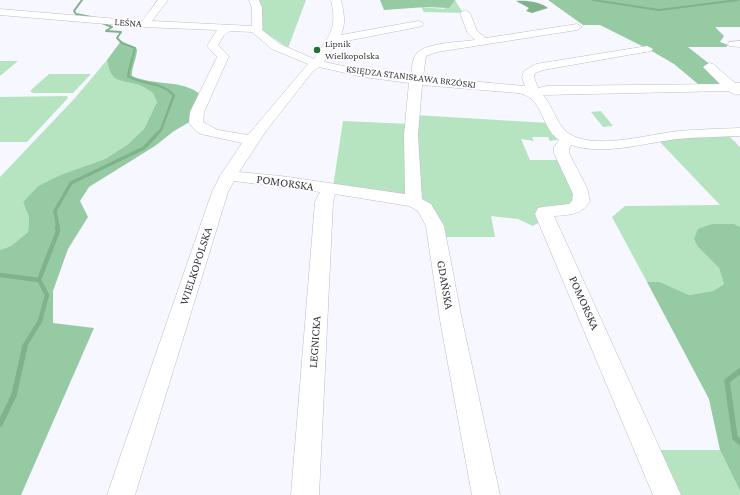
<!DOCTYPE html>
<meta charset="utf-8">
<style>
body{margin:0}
canvas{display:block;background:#f7f7ff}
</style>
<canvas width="740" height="495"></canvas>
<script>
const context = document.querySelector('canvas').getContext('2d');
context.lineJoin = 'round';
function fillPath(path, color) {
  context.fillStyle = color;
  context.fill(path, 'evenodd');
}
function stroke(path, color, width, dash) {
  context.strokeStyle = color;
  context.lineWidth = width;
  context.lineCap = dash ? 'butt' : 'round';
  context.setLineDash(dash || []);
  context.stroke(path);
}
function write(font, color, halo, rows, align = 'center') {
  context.font = font + ' "Crimson Pro",serif';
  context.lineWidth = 3.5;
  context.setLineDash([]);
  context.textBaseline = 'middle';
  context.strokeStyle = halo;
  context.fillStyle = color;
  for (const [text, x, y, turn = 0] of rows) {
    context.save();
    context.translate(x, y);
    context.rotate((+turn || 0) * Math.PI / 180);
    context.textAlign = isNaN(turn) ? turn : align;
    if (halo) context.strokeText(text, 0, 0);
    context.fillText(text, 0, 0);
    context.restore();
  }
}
const green = new Path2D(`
 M258,0H306L288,48L263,31L262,9Z
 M455,0L463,13L424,12L421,7L444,9Z
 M107,60C111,84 119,79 139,85C144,87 149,90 153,92L157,102L144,129L127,145L105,159L60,175L38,186L23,202L29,217L28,232L11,246L0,250V177L75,98Z
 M0,61H18L0,76Z
 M49,74H91L73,93H33L30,91Z
 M67,96L68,98L27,142H0V97Z
 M601,111L613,126L603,127L591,112Z
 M415,115L548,123L561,139L550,141L548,137H532L534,141L521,139L530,160H557L577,199L533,226L518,219L491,216L495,237H440L419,199Z
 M343,121L409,124L410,195L333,187Z
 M727,134L740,147V227L733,224L698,247L719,268L724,284L713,291L689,295L660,282H647L612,217L625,206L720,205L658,140Z
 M654,450H720L740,491V495H673Z`);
const forest = new Path2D(`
 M380,0H455L449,8L426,7L384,10Z
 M548,0H740V27H715L724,36L720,42L728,45L726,47H688L712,66L722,85L698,84L674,64L650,50L600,25H583Z
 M121,41L137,49C137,58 131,69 132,76C154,86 181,79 200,94L193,120L174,131L155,146L89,187L80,201L88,217L68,249L53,291V323L94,328L21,495H0V250L11,246L28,232L29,217L23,202L38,186L60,175L105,159L127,145L144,129L157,102L153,93C149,90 144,87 139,85C119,79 111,84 107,60Z
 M712,224H734L740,227V491L720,450L709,399L647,282H660L689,295L713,291L724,284L719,268L698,247L694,239L698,229Z`);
const water = new Path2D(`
 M516,1C526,0 541,2 548,8L532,13L526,11L529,8Z`);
const streamFar4 = new Path2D(`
 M82,0L74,11L76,14L91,17
 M593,0L659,10L738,0
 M97,21L112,27L106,31L121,32L117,38L122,43L135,48L132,60`);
const streamFar3 = new Path2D(`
 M132,59L128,76C145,86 160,81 174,95L161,130L157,134`);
const streamFar2 = new Path2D(`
 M58,228L55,211L71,183L144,148L158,133`);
const streamFar1 = new Path2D(`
 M0,275L39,280
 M24,347L40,321L47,295L39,280L58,231L57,227`);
const stream = new Path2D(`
 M740,371L727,381L735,438L740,442
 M0,424L14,395L25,346`);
const minor = new Path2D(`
 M158,0H168L152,21L252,26V8L249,0H259L262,8V30L280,44L314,59C329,35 338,30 331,0H341C344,13 346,23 341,35L418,21L422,22L423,24L422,26L418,27L336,43L324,62L363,70L411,76C412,69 412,58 417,53C426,43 461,42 475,40L467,32L460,13L465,10L470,13L477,31L486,38L577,24L582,27L577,30L437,52L426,56L423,77L525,86L522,77L524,71L536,64L647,46L653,49L651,51L543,70L535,73L534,77L538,88L547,86L720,84L703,67L709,63L713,64L735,83H740V94L736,95L728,91L543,95C553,106 556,124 568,133C594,151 649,134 679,131C699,129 720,129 740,128V136C719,137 699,137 678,139C643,143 605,156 571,145L569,148V153L587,188L590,201C582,215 569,215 554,216L681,495H653L535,214L538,208L542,207L569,204L572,201L573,194L554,153V147L559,140C540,127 544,97 518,93L422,85L418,135L422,199L431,204L444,226L462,320L500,495H472L440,320L426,226L418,211L409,206L335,194L333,202L319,495H291L315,202L320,192L234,181L228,192L135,495H107L212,192L220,176L242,143L201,134L195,130L189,123L190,112L217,57L207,46L217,30L142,27L0,15V9L142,21ZM230,31L252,32L272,49L308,64L248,135L218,130L203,122L204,112L229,56L218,45L224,35ZM319,67L363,77L409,83L404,135L405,194L281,176L239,172L266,131L313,71Z
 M740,41V47L729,46L728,44L729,42Z`);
const markers = [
 [317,50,4,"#236f3e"]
];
const farStreetnames = [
 ["LEŚNA",128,23,4],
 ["KSIĘDZA STANISŁAWA BRZÓSKI",411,77,7]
];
const farPoinames = [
 ["Lipnik",325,44],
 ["Wielkopolska",325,56]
];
const streetNames = [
 ["POMORSKA",285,183,8],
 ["WIELKOPOLSKA",196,266,-72],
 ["GDAŃSKA",445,285,80],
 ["POMORSKA",584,303,66],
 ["LEGNICKA",315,342,-86]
];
fillPath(green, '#b6e4c0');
fillPath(forest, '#96caa2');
fillPath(water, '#7fb38c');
stroke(streamFar4, '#7fb38c', 2);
stroke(streamFar3, '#7fb38c', 2.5);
stroke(streamFar2, '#7fb38c', 3.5);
stroke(streamFar1, '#7fb38c', 4.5);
stroke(stream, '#7fb38c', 5.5);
stroke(minor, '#bcbcce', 1);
fillPath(minor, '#fff');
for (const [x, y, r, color] of markers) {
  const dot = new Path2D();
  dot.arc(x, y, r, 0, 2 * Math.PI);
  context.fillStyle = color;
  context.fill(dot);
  stroke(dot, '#fff', 1.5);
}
write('10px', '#393a41', '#fff', farStreetnames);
write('10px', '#393a41', '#fff', farPoinames, 'left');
write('12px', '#393a41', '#fff', streetNames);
</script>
